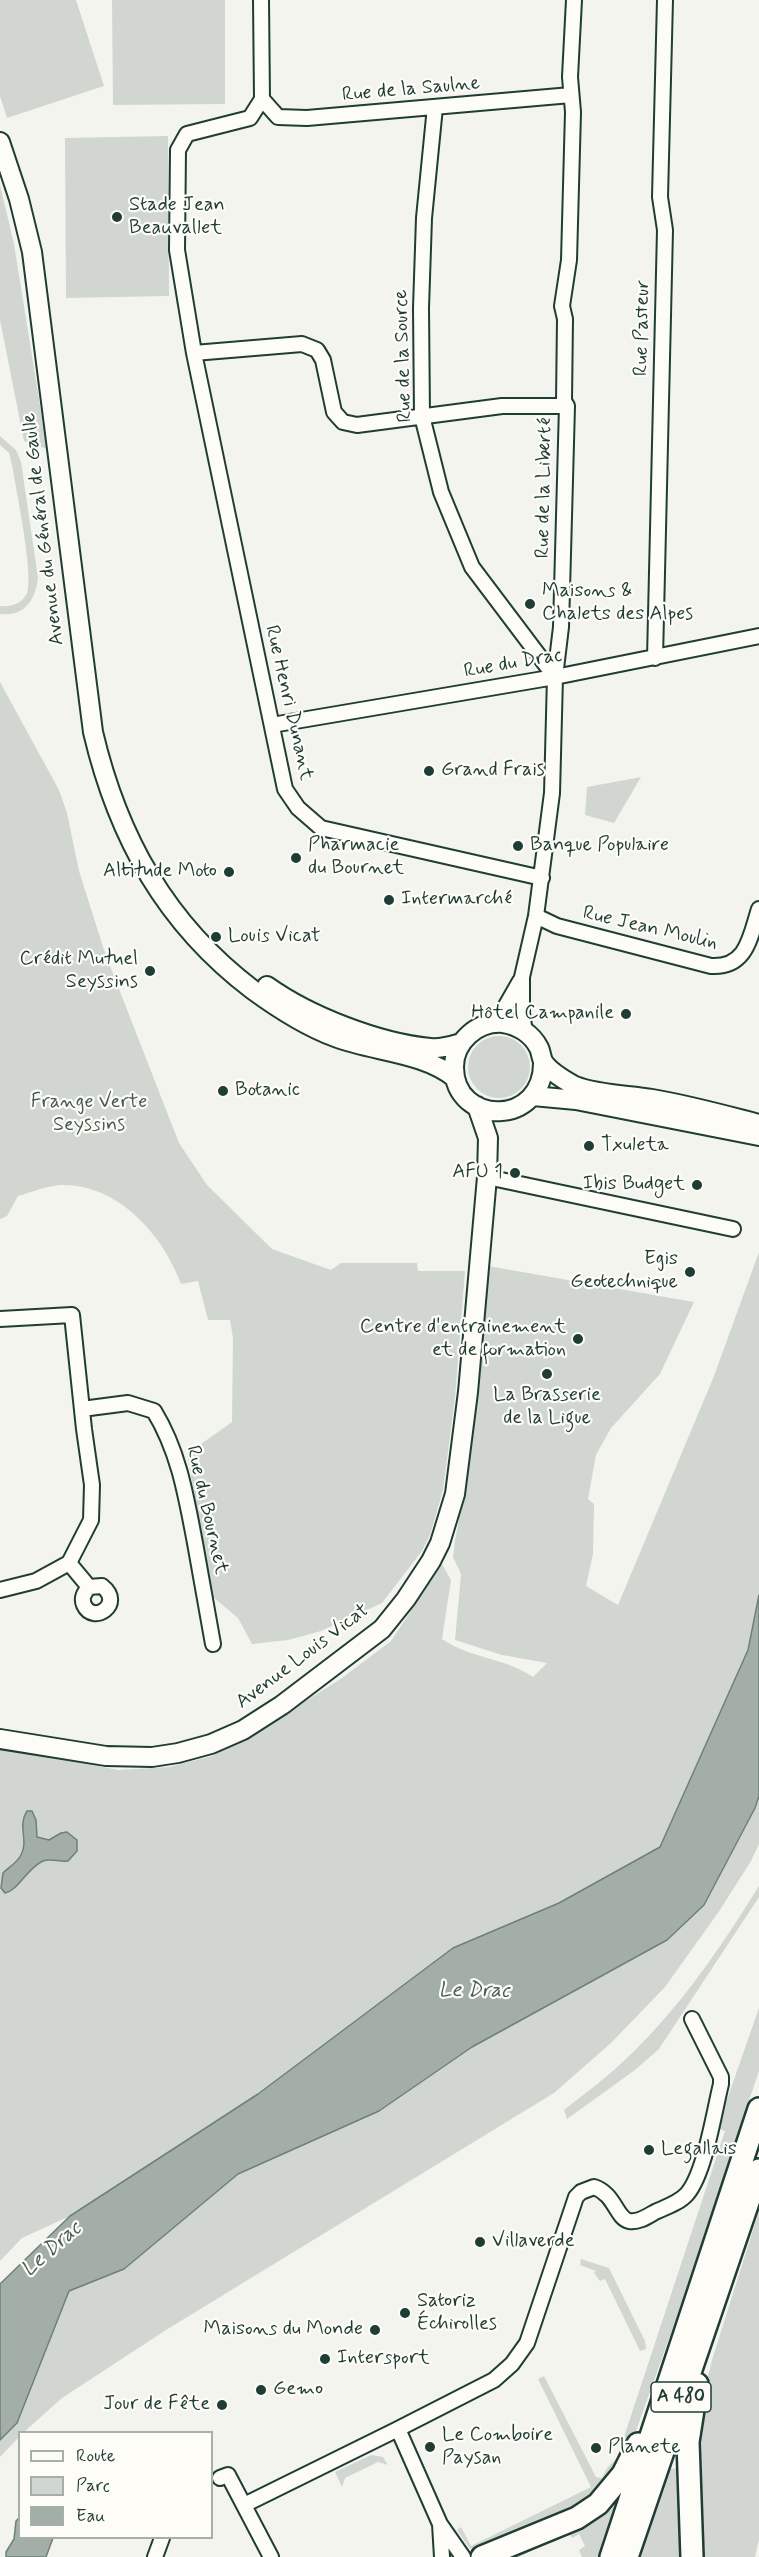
<!DOCTYPE html>
<meta charset="utf-8">
<style>
body{margin:0}
#map{position:relative;width:759px;height:2557px;overflow:hidden;background:#f4f4ef;font-family:Mynerve,sans-serif}
canvas{display:block}
.legend{position:absolute;left:18px;top:2431px;width:195px;height:108px;box-sizing:border-box;background:#fdfcf7;border:2px solid #a4b0a9;margin:0;padding:8px 10px;list-style:none;font-size:18px;color:#1f3d34}
.legend li{display:flex;align-items:center;gap:12px;height:30px}
.legend b{width:30px;border:2px solid #a4b0a9}
</style>
<div id="map">
<canvas width="759" height="2557"></canvas>
<ul class="legend">
<li><b style="height:8px;background:#fdfcf7"></b>Route</li>
<li><b style="height:16px;background:#d1d6d1"></b>Parc</li>
<li><b style="height:16px;background:#a3aea7"></b>Eau</li>
</ul>
</div>
<script>
const context = document.querySelector('canvas').getContext('2d');
context.lineJoin = 'round';
function fillPath(path, color) {
  context.fillStyle = color;
  context.fill(path, 'evenodd');
}
function stroke(path, color, width, dash) {
  context.strokeStyle = color;
  context.lineWidth = width;
  context.lineCap = dash ? 'butt' : 'round';
  context.setLineDash(dash || []);
  context.stroke(path);
}
function write(font, color, halo, rows, align = 'center') {
  context.font = font + ' Mynerve,sans-serif';
  context.lineWidth = 4.5;
  context.setLineDash([]);
  context.textBaseline = 'middle';
  context.strokeStyle = halo;
  context.fillStyle = color;
  for (const [text, x, y, turn = 0] of rows) {
    context.save();
    context.translate(x, y);
    context.rotate((+turn || 0) * Math.PI / 180);
    context.textAlign = isNaN(turn) ? turn : align;
    if (halo) context.strokeText(text, 0, 0);
    context.fillText(text, 0, 0);
    context.restore();
  }
}
const green = new Path2D(`
 M0,0H76L104,86L7,118L0,96Z
 M112,0H225V104L113,105Z
 M168,136L169,296L66,298L65,138Z
 M0,185L14,244L47,449L24,441L0,320Z
 M0,436L16,450L21,462L38,578C35,600 25,617 0,614V606C11,607 22,604 27,593C34,575 16,489 12,465L9,453L0,445Z
 M0,682L59,790L67,813L79,871L105,953L179,1143L207,1185L272,1249L331,1270L341,1263H417L418,1271H465L455,1398L443,1490L430,1535L422,1551L382,1603L321,1631L288,1640L252,1644L238,1618L213,1597L187,1454L232,1422L233,1338L230,1320H208L198,1281L181,1284C163,1235 119,1185 63,1185C49,1185 32,1192 18,1196L7,1216L0,1219Z
 M641,777L614,823L585,815L587,787Z
 M468 1067a31 31 0 1 1 62 0a31 31 0 1 1-62 0Z
 M759,1252V1595L748,1650L660,1847L559,1903L453,1948L258,2094L70,2216L22,2238L0,2261V1748L27,1751L118,1770L169,1767L212,1756L266,1726L342,1678L391,1641L442,1564L451,1580L442,1639C469,1658 506,1658 533,1677L547,1663L502,1655L455,1640L461,1574L453,1557L455,1541L467,1475L476,1402L488,1266L694,1302L660,1374L611,1428L596,1455L588,1499L594,1504L593,1554L586,1586L618,1605L714,1376Z
 M759,1796V1844L751,1861L720,1910L665,1987L611,2043L554,2093L166,2330L62,2398L24,2432H20L19,2437L0,2457V2440L17,2423L69,2291L124,2269L238,2174L379,2111L472,2047L704,1905L755,1808Z
 M759,1886V1897L659,2049L635,2070L567,2119L564,2110C580,2097 598,2084 614,2070C673,2018 718,1952 759,1886Z
 M759,2008V2071L676,2319L628,2453L589,2503L530,2528L470,2549L457,2530L461,2527L471,2546L591,2487L538,2379L544,2376L596,2477L602,2478L607,2468L617,2458L725,2131L717,2128Z
 M759,2211V2539L755,2557H702L697,2525L699,2413L712,2360Z
 M581,2259L609,2268L645,2341L646,2349L640,2351L605,2279L600,2281L594,2273L596,2271L580,2265Z
 M371,2455L383,2457L388,2465L378,2462L345,2478L342,2487L335,2472Z
 M680,2468L684,2557H640L670,2469Z
 M621,2492L600,2557H582L579,2550L585,2546L579,2534L572,2538L569,2533L519,2557H501Z`);
const water = new Path2D(`
 M759,1595V1796L755,1808L704,1905L667,1940L472,2047L379,2111L238,2174L124,2269L69,2291L17,2423L0,2440V2284L70,2216L258,2094L453,1948L559,1903L660,1847L748,1650Z
 M27,1811H32L36,1820L37,1837L49,1840L61,1833L67,1832L77,1840V1851L68,1861C59,1862 51,1858 43,1861C27,1868 19,1890 5,1893L1,1888L3,1873C9,1867 17,1863 21,1855C29,1840 17,1826 27,1811Z
 M19,2518L20,2538H53L46,2557H6V2552L14,2539L16,2521Z`);
const minor = new Path2D(`
 M261,0L262,99L250,118L187,134L178,150L177,250L194,353L285,789L298,808L321,828L542,878
 M262,99L278,117L307,118L571,95
 M435,107L424,218L421,308L422,416L441,492L472,567L555,677
 M194,353L302,344L317,350L323,360L334,412L343,422L357,425L502,406H567
 M655,658L665,230L660,197L665,0
 M272,725L555,677L759,636
 M536,916L557,926L711,966C747,968 750,937 759,909
 M496,1023L520,981
 M525,1032L522,1013V977L536,916L552,793L555,677L561,627L567,406L564,401L565,319L562,306L569,260L573,112L570,77L574,0
 M487,1177L733,1229
 M0,1319L72,1315L84,1429L92,1485L91,1520L69,1563L36,1581L0,1590
 M82,1409L128,1403L154,1411C179,1452 186,1496 195,1543C201,1577 207,1610 213,1644
 M69,1563L89,1587L102,1586C125,1604 93,1625 84,1605C81,1598 84,1593 89,1587
 M220,2478L228,2475L271,2557
 M244,2505L398,2429
 M440,2524L442,2557
 M155,2557L162,2538
 M463,2557L440,2524L398,2429L494,2380L512,2364L527,2343L576,2197L581,2192L594,2187C615,2194 616,2218 629,2221C638,2223 648,2216 655,2212C666,2207 679,2203 687,2194C705,2173 714,2112 721,2084V2077L692,2019`);
const major = new Path2D(`
 M0,142L19,199L32,252L93,732C118,838 166,924 253,990C279,1009 305,1026 335,1037C374,1052 423,1052 455,1078
 M267,986C309,1016 378,1043 430,1048C440,1049 451,1046 461,1043
 M543,1061C545,1127 454,1127 454,1067C454,1042 477,1021 503,1023C518,1025 532,1034 539,1048C541,1052 541,1057 543,1061C548,1070 566,1081 575,1086C598,1095 628,1095 652,1099C688,1105 724,1115 759,1124
 M533,1096L576,1100L759,1136
 M0,1739L106,1756L152,1757L178,1753L211,1744L243,1730L282,1705L382,1629L406,1599L431,1561L440,1543L455,1494L468,1392L487,1177L488,1138L477,1106`);
const highway = new Path2D(`
 M482,2557L577,2518L598,2504L623,2474L638,2444
 M611,2557L759,2109
 M627,2557L759,2170
 M692,2557L688,2442L697,2384`);
const markers = [
 [117,217,6,"#1f3d34"],
 [530,604,6,"#1f3d34"],
 [429,771,6,"#1f3d34"],
 [518,846,6,"#1f3d34"],
 [296,858,6,"#1f3d34"],
 [229,872,6,"#1f3d34"],
 [389,900,6,"#1f3d34"],
 [216,937,6,"#1f3d34"],
 [150,971,6,"#1f3d34"],
 [626,1014,6,"#1f3d34"],
 [223,1091,6,"#1f3d34"],
 [589,1146,6,"#1f3d34"],
 [515,1173,6,"#1f3d34"],
 [697,1185,6,"#1f3d34"],
 [690,1272,6,"#1f3d34"],
 [578,1339,6,"#1f3d34"],
 [547,1374,6,"#1f3d34"],
 [649,2150,6,"#1f3d34"],
 [480,2242,6,"#1f3d34"],
 [405,2313,6,"#1f3d34"],
 [375,2330,6,"#1f3d34"],
 [325,2359,6,"#1f3d34"],
 [261,2390,6,"#1f3d34"],
 [222,2405,6,"#1f3d34"],
 [430,2447,6,"#1f3d34"],
 [596,2448,6,"#1f3d34"]
];
const shields = [
 [681,2397,60]
];
const shieldNames = [
 ["A 480",681,2397]
];
const streetNames = [
 ["Rue de la Saulne",411,90,-5],
 ["Rue Pasteur",643,328,-89],
 ["Rue de la Source",404,356,-92],
 ["Rue de la Liberté",545,488,-89],
 ["Avenue du Général de Gaulle",44,529,-97],
 ["Rue du Drac",513,664,-10],
 ["Rue Henri Dunant",288,703,77],
 ["Rue Jean Moulin",650,929,13],
 ["Rue du Bournet",206,1510,77],
 ["Avenue Louis Vicat",303,1657,-37]
];
const poiNames = [
 ["Stade Jean",129,206],
 ["Beauvallet",129,229],
 ["Maisons &",542,592],
 ["Chalets des Alpes",542,615],
 ["Grand Frais",441,771],
 ["Pharmacie",308,846],
 ["du Bournet",308,869],
 ["Banque Populaire",530,846],
 ["Altitude Moto",217,872,"right"],
 ["Intermarché",401,900],
 ["Louis Vicat",228,937],
 ["Crédit Mutuel",138,960,"right"],
 ["Seyssins",138,983,"right"],
 ["Hôtel Campanile",614,1014,"right"],
 ["Botanic",235,1091],
 ["Txuleta",601,1146],
 ["AFU 1",503,1173,"right"],
 ["Ibis Budget",685,1185,"right"],
 ["Egis",678,1260,"right"],
 ["Geotechnique",678,1283,"right"],
 ["Centre d'entrainement",566,1328,"right"],
 ["et de formation",566,1351,"right"],
 ["La Brasserie",547,1396,"center"],
 ["de la Ligue",547,1419,"center"],
 ["Legallais",661,2150],
 ["Villaverde",492,2242],
 ["Satoriz",417,2302],
 ["Échirolles",417,2325],
 ["Maisons du Monde",363,2330,"right"],
 ["Intersport",337,2359],
 ["Gemo",273,2390],
 ["Jour de Fête",210,2405,"right"],
 ["Le Comboire",442,2436],
 ["Paysan",442,2459],
 ["Planete",608,2448]
];
const parkNames = [
 ["Frange Verte",89,1103],
 ["Seyssins",89,1126]
];
const waterNames = [
 ["Le Drac",474,1992],
 ["Le Drac",52,2250,-42]
];
fillPath(green, '#d1d6d1');
fillPath(water, '#a3aea7');
stroke(water, '#6e8179', 1.5);
stroke(minor, '#1f3d34', 18);
stroke(major, '#1f3d34', 22);
stroke(highway, '#1f3d34', 26);
stroke(minor, '#fdfcf7', 14);
stroke(major, '#fdfcf7', 18);
stroke(highway, '#fdfcf7', 21);
for (const [x, y, r, color] of markers) {
  const dot = new Path2D();
  dot.arc(x, y, r, 0, 2 * Math.PI);
  context.fillStyle = color;
  context.fill(dot);
  stroke(dot, '#fdfcf7', 2);
}
for (const [x, y, w] of shields) {
  const box = new Path2D();
  box.roundRect(x - w / 2, y - 15, w, 30, 4.5);
  context.fillStyle = '#fdfcf7';
  context.fill(box);
  stroke(box, '#1f3d34', 1.5);
}
write('bold 18px', '#1f3d34', null, shieldNames);
write('20px', '#1f3d34', '#fdfcf7', streetNames);
write('20px', '#1f3d34', '#fdfcf7', poiNames, 'left');
write('20px', '#435c53', '#fdfcf7', parkNames);
write('italic 21px', '#475f56', '#fdfcf7', waterNames);
</script>
